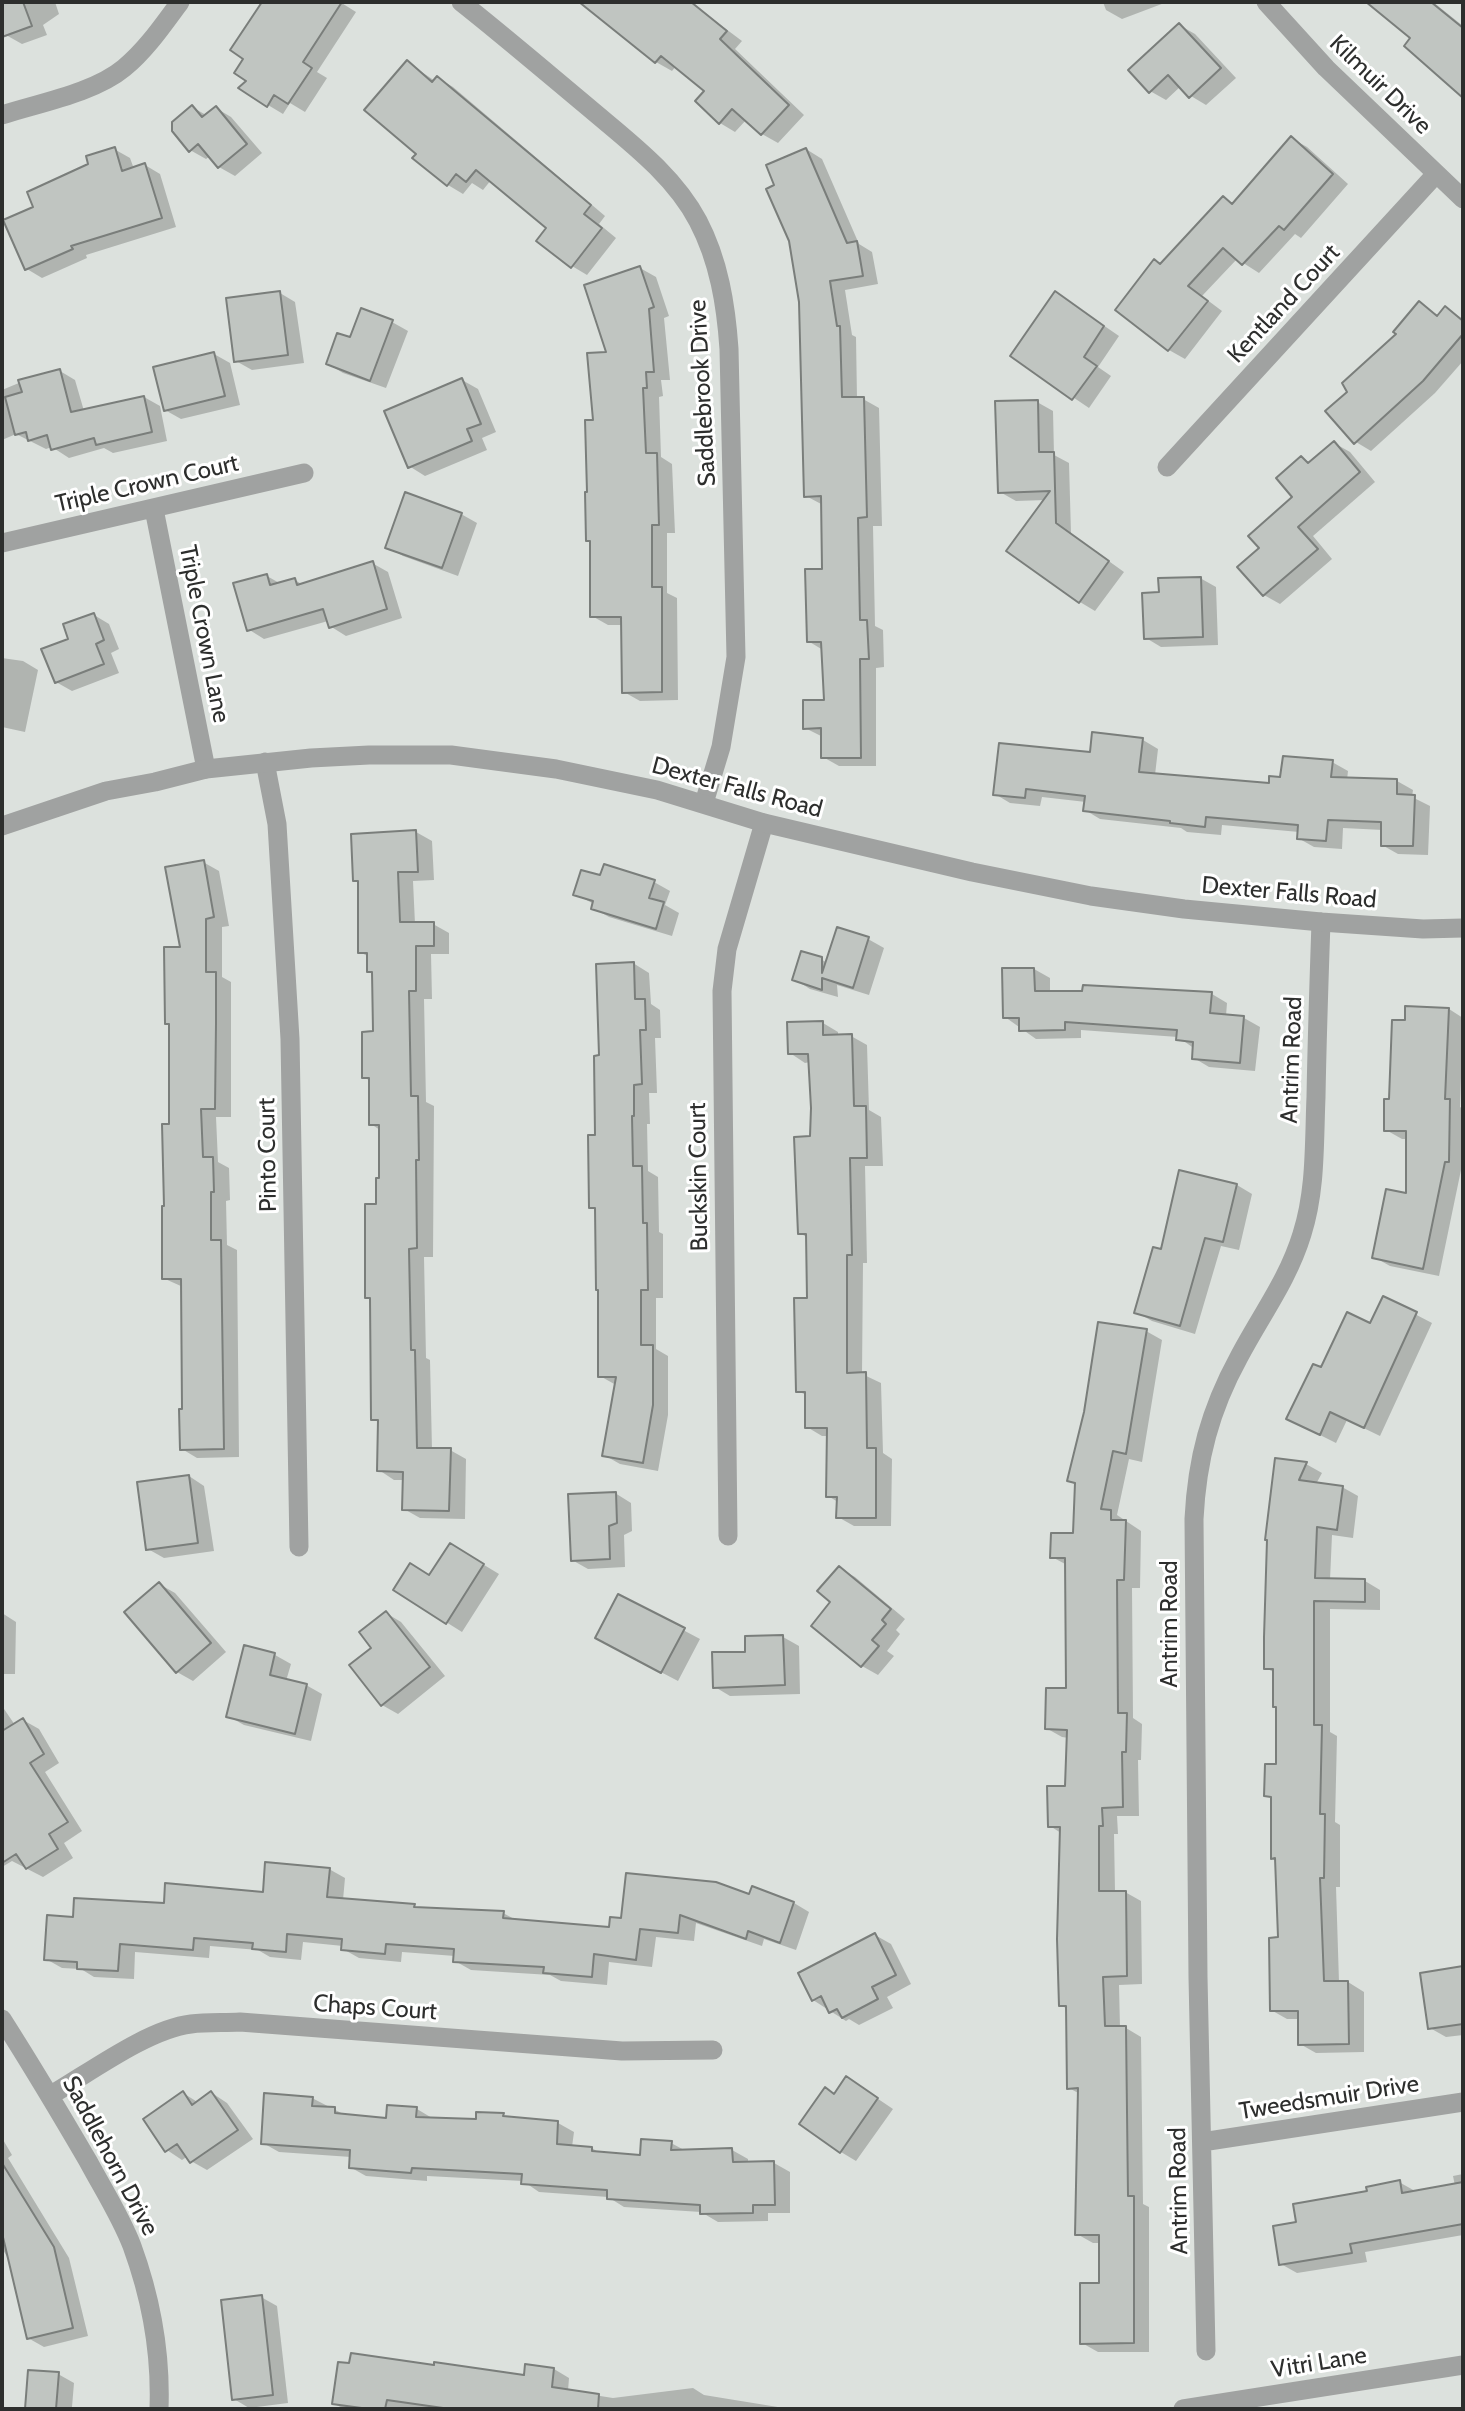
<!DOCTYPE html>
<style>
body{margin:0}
#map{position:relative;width:1465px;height:2411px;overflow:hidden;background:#dce1dd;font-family:Cabin,sans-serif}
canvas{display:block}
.frame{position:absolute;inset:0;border:4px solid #2d2e2d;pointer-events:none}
</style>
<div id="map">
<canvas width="1465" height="2411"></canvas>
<div class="frame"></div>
</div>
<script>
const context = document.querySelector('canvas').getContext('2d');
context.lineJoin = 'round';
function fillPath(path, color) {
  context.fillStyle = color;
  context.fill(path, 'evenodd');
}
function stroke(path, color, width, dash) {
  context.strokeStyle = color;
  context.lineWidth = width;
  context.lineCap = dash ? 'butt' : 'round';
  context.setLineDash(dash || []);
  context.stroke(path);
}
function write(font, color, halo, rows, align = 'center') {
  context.font = font + ' Cabin,sans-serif';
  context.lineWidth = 6;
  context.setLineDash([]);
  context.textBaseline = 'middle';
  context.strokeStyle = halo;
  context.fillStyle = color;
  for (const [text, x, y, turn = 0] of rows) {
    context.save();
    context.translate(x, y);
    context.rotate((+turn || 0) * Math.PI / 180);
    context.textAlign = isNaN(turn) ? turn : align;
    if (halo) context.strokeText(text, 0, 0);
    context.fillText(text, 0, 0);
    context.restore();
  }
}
const shadow = new Path2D(`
 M2,2H55L59,14L43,25L47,35L22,44L6,35L2,22Z
 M264,2H340L356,12L317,72L327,78L305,112L290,103L283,114L268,105L249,81L245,58L232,50Z
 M597,2H671L679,8L684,2H690L742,41L735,49L804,115L778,143L762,134L746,120L735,132L720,123L706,91L676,66L672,71L656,62L591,9Z
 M1103,2H1167L1122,19L1106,10Z
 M1385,2H1433L1463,26V94L1458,91L1413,38Z
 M1179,25L1195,34L1236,78L1206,105L1191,96L1181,86L1166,100L1150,91Z
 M407,62L435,81L438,78L453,87L605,216L599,224L616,238L587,275L572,266L549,228L491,180L483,190L472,183L463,194L448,185L418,153Z
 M192,107L206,115L216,108L231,117L262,153L235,176L219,167L210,156L206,159L190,150Z
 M1291,138L1307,147L1348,184L1301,238L1295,234L1259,273L1237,259L1202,296L1222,311L1185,359L1169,350L1117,309L1224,198L1234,204Z
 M114,149L130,158L134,169L145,165L160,174L176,227L86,255L87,258L42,278L27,269L35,208Z
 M806,149L822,159L859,244L872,252L878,284L845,290L852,335L856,337L857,399H863L879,408L882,526H873L875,626L883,630L884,667L876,668V766H839L823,757V737L805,728L826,701L823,650L808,641L824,571L823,505L806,496L801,302L790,241L777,185Z
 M640,268L656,277L669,316L664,318L670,380H661L663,396L659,397L661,457L672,464L675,533H667V593L677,598L678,700L640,701L624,692L623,625H608L592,616L595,421L609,353Z
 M280,293L295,302L304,363L252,370L236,361Z
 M1071,303L1119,336L1098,367L1111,376L1089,408L1012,356Z
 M1419,303L1439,316L1445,308L1463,319V361L1435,393L1371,451L1356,442L1349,392L1399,334Z
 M392,322L408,331L386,388L343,373L328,364L351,339Z
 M214,354L230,363L240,405L181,419L165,410Z
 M60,371L75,380L84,411L144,397L160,406L167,441L113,453L104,448L69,458L52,447L46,449L16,434L2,440V390L26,380Z
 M462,380L478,389L496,432L482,438L487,450L425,476L409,466Z
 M1037,402L1053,411L1054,455L1069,463L1071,534L1124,572L1095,611L1080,602L1046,500L1016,501L1000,492Z
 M1334,443L1350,452L1375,482L1313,536L1332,559L1280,604L1264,595L1295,498L1301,458L1311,463Z
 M461,514L477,523L458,576L403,556L387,547Z
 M372,563L388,572L402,618L346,636L330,626L328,621L264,639L248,629L267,576L281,584L295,580L303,585Z
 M1200,578L1216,587L1218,645L1161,647L1146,638L1161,594Z
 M94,615L109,624L119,649L111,653L119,673L72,691L56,682L71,640Z
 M2,658L23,661L38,670L25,732L2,727Z
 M1143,740L1158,749L1155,775L1270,785L1282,779L1332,762L1348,771L1347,780L1397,781L1413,790L1412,797L1430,806L1428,855L1398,854L1382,845L1383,830L1343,828L1342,849L1314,847L1298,838L1299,832L1222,825L1221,835L1187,832L1181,828L1100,819L1085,810L1086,802L1042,797L1040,806L1010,803L995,794L1091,754Z
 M416,832L432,841L434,880L413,881L415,924H433L449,933V954H431L432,999H424L426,1102L434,1106L433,1257H424L426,1358L430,1360L432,1450H450L466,1459L465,1519L420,1518L404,1509L405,1480H394L379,1470L380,1423L373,1419L372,1300L367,1297L380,1180V1130L371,1124L370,1081L364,1077L374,1033V974L368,971L369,957L360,952V883L355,880Z
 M203,862L219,871L229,926L222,927V977L231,982V1117H216L218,1162L229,1168L230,1200L226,1201L227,1245L237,1250L239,1457L197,1458L182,1449L184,1411L183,1287L163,1278L171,1125L170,1026L166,1023L182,949Z
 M601,877L654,882L670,891L665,905L679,913L672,936L609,917L593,908L594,904L575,894Z
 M868,939L884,948L869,995L837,985L838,997L810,989L794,979L821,959L827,963Z
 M633,963L649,973L651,1004L660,1010L661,1038H655L657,1093H649L650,1124H647L648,1171L658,1177L659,1232L663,1234V1298H656V1349L668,1356V1415L658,1471L620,1464L604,1455L616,1385L600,1376L597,1210L591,1207L601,1057Z
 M1034,969L1050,978V992L1212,994L1227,1003L1226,1016L1244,1018L1260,1027L1255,1071L1209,1067L1194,1058L1195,1049L1178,1037L1081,1030V1038L1036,1039L1005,1017Z
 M1449,1009L1463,1018L1460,1107L1463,1109V1170H1461L1439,1276L1390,1266L1374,1257L1408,1196V1139H1402L1386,1130L1407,1022Z
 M823,1023L838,1032V1036H851L867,1045L869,1110L881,1117L883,1166H865L867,1263H863L862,1374L881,1383L883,1453L892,1459L891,1526H854L838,1517V1502L828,1496L829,1436H822L807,1427L806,1395L798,1391L808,1300V1238L800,1233L812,1138L810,1062L805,1063L790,1053Z
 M1237,1185L1252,1194L1239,1250L1221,1246L1195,1334L1152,1321L1136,1312L1162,1251Z
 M1384,1298L1432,1323L1380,1436L1347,1420L1336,1443L1304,1427L1322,1370L1371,1325Z
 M1146,1331L1162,1340L1142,1462L1129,1459L1117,1515L1141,1531L1140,1588H1132L1133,1718L1142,1724L1141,1760H1138L1139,1816H1117L1118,1834H1114L1115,1892H1125L1141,1901L1142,1984L1119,1985L1120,2028H1126L1141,2037L1143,2204L1149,2207V2352H1098L1082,2343L1100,2284L1101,2243H1093L1077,2234L1080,2094L1069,2088L1067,2009L1061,2005V1833L1050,1826L1067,1788L1069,1738L1062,1737L1046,1728L1068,1690L1067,1565L1052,1557L1075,1535L1076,1485L1069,1481Z
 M1277,1460L1306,1464L1322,1473L1316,1484L1342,1487L1358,1496L1353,1538L1332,1535L1330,1580L1365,1581L1380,1590V1610L1330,1609V1732L1337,1736L1335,1822L1340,1825V1887H1336L1339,1982H1348L1364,1992V2052L1316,2053L1300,2044V2019H1287L1271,2010L1280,1939L1277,1860L1272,1858L1273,1799L1266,1795L1277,1766L1278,1708L1275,1673L1266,1668Z
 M189,1476L204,1486L214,1551L164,1558L148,1549Z
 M615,1493L631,1503L632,1531L624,1535L625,1567L588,1569L572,1560Z
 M466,1554L499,1574L462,1632L395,1590L430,1577Z
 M839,1568L855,1577L905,1619L896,1630L900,1634L887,1651L894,1656L878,1675L862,1666L813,1626L833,1602Z
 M159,1584L175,1593L226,1652L193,1681L177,1672Z
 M619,1596L700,1639L678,1681L613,1647Z
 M2,1613L16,1622L15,1674H2Z
 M386,1613L401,1622L445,1676L398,1714L382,1705L374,1648Z
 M783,1637L799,1646L800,1694L730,1696L715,1687Z
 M245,1647L275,1655L291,1664L286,1681L306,1685L322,1694L311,1741L244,1725L228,1716Z
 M2,1706L15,1725L23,1720L39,1729L59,1763L45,1772L82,1831L64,1843L73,1858L43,1877L12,1861L2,1867Z
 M329,1869L345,1878L343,1900L414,1906L420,1909L503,1913L518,1921L610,1929L623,1920L750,1897L753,1889L794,1903L809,1912L796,1950L764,1939L762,1946L696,1923L694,1941L656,1937L652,1967L609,1962L607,1985L561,1981L550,1975L471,1970L455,1961V1956L402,1952L401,1962L359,1958L343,1949V1946L303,1942L301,1960L270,1957L258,1950L210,1946L209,1958L135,1952L134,1979L94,1977L81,1969L62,1968L46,1959L75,1919L165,1905L264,1894Z
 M875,1935L891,1944L911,1984L887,1997L893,2008L859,2025L849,2019L846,2021L813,2000Z
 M1463,1968V2035L1446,2037L1430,2028L1422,1975Z
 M847,2078L893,2109L856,2161L841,2152L835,2095Z
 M183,2093L199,2103L212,2093L227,2103L253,2139L207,2170L191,2161L188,2156L182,2160L167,2150Z
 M312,2098L347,2116L388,2120L417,2109L432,2118L478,2121L503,2115L510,2119L558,2123L574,2132L572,2147L592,2148L601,2154L642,2157L671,2143L686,2151L732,2150L748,2159V2163H774L790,2172V2213H768V2221L718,2222L701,2212L624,2207L608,2197L539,2192L523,2181L427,2176V2181L366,2176L350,2167L351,2157L279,2152L263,2143Z
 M2,2138L12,2155L8,2158L69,2258L88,2336L44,2347L28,2338L10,2262L2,2248Z
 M1463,2174V2235L1365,2252L1367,2262L1297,2273L1281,2264L1298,2224L1399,2182L1415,2191L1455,2186L1453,2176Z
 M261,2297L277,2306L288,2403L249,2408L234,2399Z
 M435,2367L525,2377L554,2369L569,2378L568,2391L613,2398L693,2388L704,2395L790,2409H344L333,2403Z
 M30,2372L58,2374L74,2383L72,2407L85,2409H27Z`);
const building = new Path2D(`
 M2,2H23L32,26L2,37Z
 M262,2H342L303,62L312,68L288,104L274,95L267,107L238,88L246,81L234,73L243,59L230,50Z
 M579,2H691L727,31L720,39L789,105L761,135L732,109L719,124L695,101L704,91L661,56L655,63Z
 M1366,2H1431L1463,28V98L1404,46L1410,38Z
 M1179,23L1221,68L1189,98L1168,75L1149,93L1128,70Z
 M407,60L432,82L437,76L591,205L584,214L602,228L571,268L536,241L546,228L476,170L466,182L456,174L447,186L412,158L416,154L364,110Z
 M192,105L202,117L216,106L247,144L218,168L198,144L189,152L172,131V122Z
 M1291,136L1333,174L1284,230L1279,226L1242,265L1223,248L1188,286L1208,301L1168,351L1115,310L1154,259L1160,264L1223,196L1232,204Z
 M115,147L122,171L145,163L162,218L71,246L73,249L25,270L3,220L33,207L27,192L88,164L86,156Z
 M806,148L847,243L857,241L863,276L830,281L837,326H840L842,397H864L867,517L858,518L860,620H867L869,659H860L861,758H821V728L803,729V700H824L821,642H807L805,569H822L821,496L804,497L799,302L789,241L766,189L774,185L766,165Z
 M640,266L654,307L649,309L654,372H646L647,388H643L646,453H657L659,525H652V587H662V692L622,693L621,617H590V541H586L585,492H587L585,420H593L587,353L606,352L584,285Z
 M280,291L288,355L234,362L226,298Z
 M1055,291L1104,326L1084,357L1097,366L1072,400L1010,356Z
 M1419,301L1437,316L1445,306L1463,321V334L1423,381L1354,444L1325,411L1347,392L1342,383L1396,334L1393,332Z
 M361,308L393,320L370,381L326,364L337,333L350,337Z
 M214,352L225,396L164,411L153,367Z
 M60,369L71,412L144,396L152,432L96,445L94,438L51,450L47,435L28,441L26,432L15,435L5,397L22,392L18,380Z
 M462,378L481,424L467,429L472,441L408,468L384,411Z
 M1038,400L1039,452H1054L1056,523L1109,561L1079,603L1006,551L1050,491L998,493L995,401Z
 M1334,441L1360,472L1298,527L1318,549L1263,596L1237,567L1259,548L1248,536L1292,497L1276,478L1301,456L1308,463Z
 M405,492L462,513L442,568L385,548Z
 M373,561L387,609L329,628L323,609L247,631L233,583L267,574L270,585L295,578L297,585Z
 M1201,577L1203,637L1144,639L1142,593L1159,592L1158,578Z
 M94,613L104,640L96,644L104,664L55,683L41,649L68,639L63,624Z
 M1092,732L1143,738L1139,772L1269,783V776L1280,777L1283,756L1333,760L1331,777L1397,779V794L1415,795L1413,846H1381V822L1328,820L1326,841L1297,839L1298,825L1206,817L1205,827L1170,823V821L1083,811L1085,796L1026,789L1025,798L993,795L999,743L1090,752Z
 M416,830L418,872H398L400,922H434V946H416V991H409L411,1096H418L419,1160H416L417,1248L409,1249L411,1350H415L417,1448H451L449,1511L402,1510L403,1472L377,1471L378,1420H371L370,1298H365V1204H376V1178H379V1125H369V1078H362V1032L373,1031L372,972H367V953H358V881H353L351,834Z
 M204,860L214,917L206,919V972H216V1024L215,1109H201L203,1157H213L214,1192H211V1240H221L224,1449L180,1450L179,1409H182L181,1279H162V1206H164L162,1124H169V1024H165L164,947H180L165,867Z
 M604,864L655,880L649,898L664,902L656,929L591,909L593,901L573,895L581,870L600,875Z
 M837,927L869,937L853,988L822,978V990L792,980L801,951L822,957V973Z
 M634,962L635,999H645L646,1030H640L642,1084L634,1085V1116H632L633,1166H642L643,1223H647L648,1290H641V1345H653V1405L643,1463L602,1456L616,1377H598V1290H596L595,1208H589L588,1135H595L594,1056L599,1055L596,964Z
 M1002,968H1034L1035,991H1082L1083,985L1212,992L1210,1013L1244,1016L1240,1063L1192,1059L1193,1042L1176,1040L1177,1030L1065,1022V1030L1019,1031V1018H1003Z
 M1405,1006L1449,1008L1445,1099H1450L1449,1162H1445L1423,1269L1372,1258L1386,1189L1406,1193V1131H1384V1099H1389L1392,1020H1405Z
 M823,1021V1035L852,1034L854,1106H866L867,1158H850L852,1255H847V1373L866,1372L867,1448H876V1518H836L837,1497H826L827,1428H805V1392H796L794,1298H807L806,1234H798L794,1137L810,1136L811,1108L808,1054H788L787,1022Z
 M1179,1170L1237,1184L1223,1242L1205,1238L1180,1326L1134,1313L1153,1247L1161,1249Z
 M1383,1296L1417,1312L1364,1428L1330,1412L1320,1435L1286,1419L1313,1364L1321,1367L1347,1312L1370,1323Z
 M1098,1322L1147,1329L1126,1454L1113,1451L1101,1509L1111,1510V1520H1126L1124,1580H1117L1118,1713H1127L1126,1752H1122L1123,1807L1102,1808L1103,1826H1099V1891H1126L1127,1976L1103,1977L1105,2026H1126L1128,2196H1134V2343L1080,2344V2283H1099V2235H1075L1078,2088L1067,2089L1066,2006H1059L1057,1939L1060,1827H1048L1047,1786H1065L1067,1730L1045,1729L1046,1688H1066L1065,1558H1050L1051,1533H1073L1075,1483L1067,1481L1084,1412Z
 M1275,1458L1307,1462L1299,1480L1343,1486L1337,1530L1317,1527L1315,1578L1365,1579V1602L1314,1601V1725H1322L1320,1814H1325L1324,1878H1320L1324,1981H1348L1349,2044L1298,2045V2011H1270L1269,1938L1278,1937L1275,1858L1271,1859V1797L1264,1796L1265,1764H1276V1707H1273V1669H1264V1637L1267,1540H1265Z
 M189,1475L198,1543L146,1550L137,1482Z
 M616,1492L617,1523L609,1526L610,1559L571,1561L568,1494Z
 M450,1543L484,1564L446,1624L393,1590L410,1563L429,1575Z
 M839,1566L891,1609L882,1620L886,1624L872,1640L879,1646L861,1667L811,1626L830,1602L817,1591Z
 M159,1582L211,1643L176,1673L124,1612Z
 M618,1594L685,1628L661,1673L595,1638Z
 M386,1611L430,1667L381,1706L349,1665L371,1648L359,1632Z
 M783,1635L785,1685L713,1688L712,1652H745V1636Z
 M244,1645L275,1653L270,1675L307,1684L295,1734L226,1717Z
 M23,1718L44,1754L30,1763L68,1822L49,1834L58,1849L26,1869L16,1854L2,1863V1731Z
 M265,1862L330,1868L327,1897L415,1904L414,1907L504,1911L503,1918L609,1927L610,1917L621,1918L626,1873L716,1882L749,1894L752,1886L794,1902L780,1943L748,1931L746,1939L680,1915L678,1933L640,1929L636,1960L594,1954L592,1977L543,1973L544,1967L453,1962L454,1949L386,1944L385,1954L341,1950L342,1939L287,1934L286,1952L252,1949L253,1943L194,1938L193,1950L120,1944L118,1971L77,1969V1962L44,1960L47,1915L73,1917L74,1898L164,1903L165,1883L263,1892Z
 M875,1933L896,1975L872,1987L878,1999L842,2018L837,2009L829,2013L821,1996L812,2001L798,1973Z
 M1463,1966V2024L1428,2029L1420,1973Z
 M846,2076L878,2098L840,2153L799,2124L825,2087L834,2094Z
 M183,2091L192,2105L211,2091L238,2130L190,2163L177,2144L165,2152L143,2119Z
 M264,2093L313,2097L312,2106L335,2107V2113L386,2118L387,2105L417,2107L416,2117L476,2119V2112L504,2113L503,2116L558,2121L557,2144L592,2147V2151L640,2155L641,2139L672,2141L671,2150L732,2148L733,2162L774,2161L775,2205H753V2213L700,2214V2205L607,2199V2190L521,2184L522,2174L412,2168L411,2173L349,2168L350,2150L261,2144Z
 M2,2163L54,2247L73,2328L27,2339L2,2233Z
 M1400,2180L1402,2193L1463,2182V2224L1350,2244L1352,2253L1279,2265L1273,2226L1296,2222L1293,2204L1367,2191L1366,2187Z
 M262,2295L273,2395L232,2400L221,2300Z
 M351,2353L434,2365V2362L524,2375L525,2364L554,2368L552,2387L599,2394L598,2409H450L387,2400L385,2409H369L332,2404L338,2362L349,2363Z
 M28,2370L59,2372L56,2409H25Z`);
const minor = new Path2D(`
 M461,2C504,36 546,72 588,107C628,141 673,174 698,221C719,261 726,305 729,349L736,657L721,747L704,803
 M1266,2L1326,68L1463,199
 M2,115C39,103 94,93 124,68C146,50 163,25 180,2
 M1167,467L1436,174
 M154,509L206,769
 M2,543L304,473
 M265,762L277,824L290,1039L299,1547
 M728,1536L722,991L727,949L764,823
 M2,2019C32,2066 60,2113 88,2161C103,2189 121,2217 132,2246C151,2298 161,2355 159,2409
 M51,2095C89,2073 148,2029 191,2024C207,2022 224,2023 240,2022L622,2051L713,2050
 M1202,2142L1463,2102
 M1206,2351L1198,1977L1194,1519C1197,1459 1210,1410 1239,1357C1261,1315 1288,1280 1302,1234C1316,1190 1314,1144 1316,1097C1317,1039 1319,980 1321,922
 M1183,2409L1463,2365`);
const tertiary = new Path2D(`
 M2,826L106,791L155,782L206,769L311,758L369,755H451L556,769L657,790L764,823L972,872L1091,896L1184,909L1321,922L1423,929L1463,928`);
const streetNames = [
 ["Kilmuir Drive",1380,85,44],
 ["Kentland Court",1284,304,-47],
 ["Saddlebrook Drive",703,393,-93],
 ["Triple Crown Court",147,484,-13],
 ["Triple Crown Lane",204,634,79],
 ["Dexter Falls Road",737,788,15],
 ["Dexter Falls Road",1289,893,5],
 ["Antrim Road",1292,1060,-88],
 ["Pinto Court",268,1155,-91],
 ["Buckskin Court",699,1177,-91],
 ["Antrim Road",1170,1624,-90],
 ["Chaps Court",375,2008,4],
 ["Tweedsmuir Drive",1329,2098,-9],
 ["Saddlehorn Drive",110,2156,62],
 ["Antrim Road",1179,2191,-91],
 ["Vitri Lane",1319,2363,-9]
];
fillPath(shadow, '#0003');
fillPath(building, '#c0c5c1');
stroke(building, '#7a7e7b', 2);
stroke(minor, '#a0a2a1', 19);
stroke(tertiary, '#a0a2a1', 19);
write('24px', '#2d2e2d', '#fff', streetNames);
</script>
